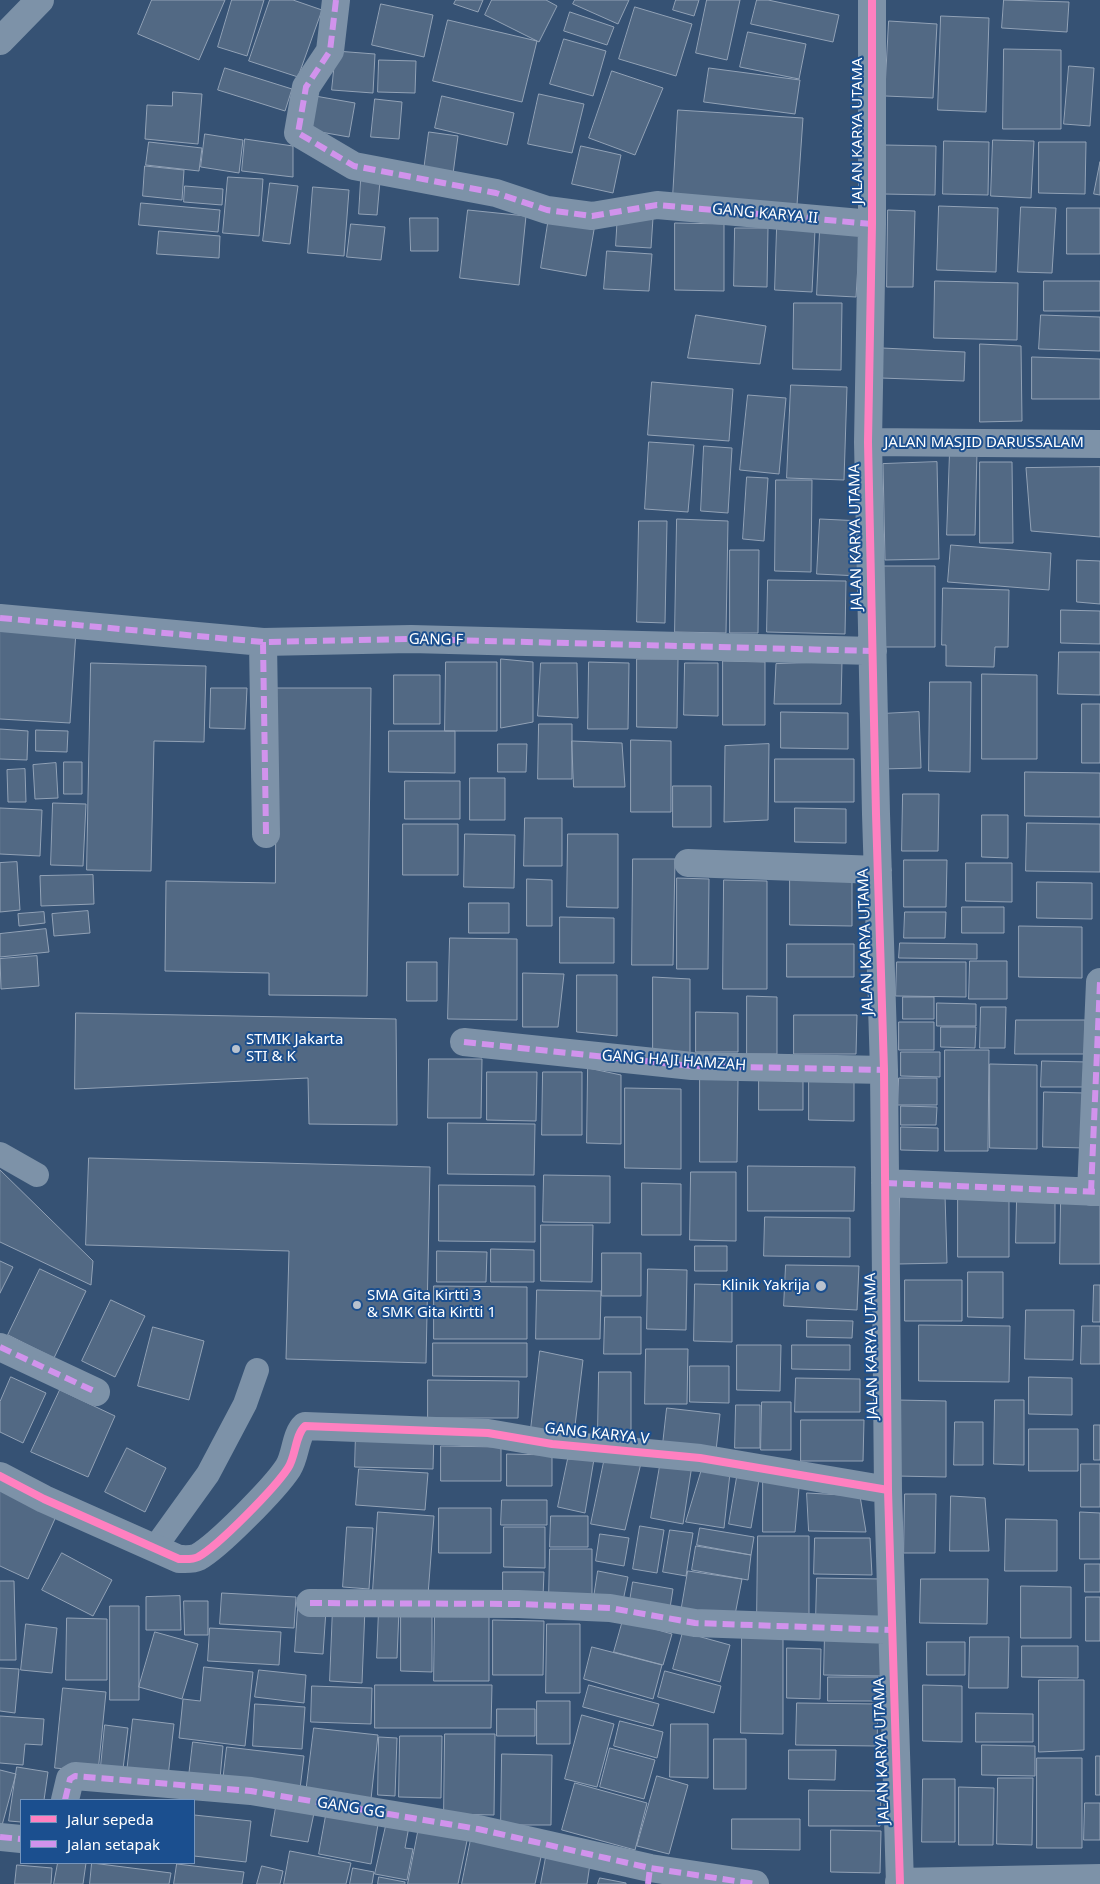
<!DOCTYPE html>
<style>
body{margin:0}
#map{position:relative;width:1100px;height:1884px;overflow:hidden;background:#365274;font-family:"Noto Sans",sans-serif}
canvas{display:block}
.legend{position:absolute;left:20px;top:1799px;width:175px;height:65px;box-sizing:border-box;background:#1b4f8f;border:1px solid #7695bc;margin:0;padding:6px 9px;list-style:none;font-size:15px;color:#fff}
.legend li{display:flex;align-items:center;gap:10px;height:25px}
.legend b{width:25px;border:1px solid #7695bc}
</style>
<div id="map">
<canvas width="1100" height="1884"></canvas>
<ul class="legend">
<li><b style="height:6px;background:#ff80c0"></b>Jalur sepeda</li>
<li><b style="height:6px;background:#d193ec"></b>Jalan setapak</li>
</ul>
</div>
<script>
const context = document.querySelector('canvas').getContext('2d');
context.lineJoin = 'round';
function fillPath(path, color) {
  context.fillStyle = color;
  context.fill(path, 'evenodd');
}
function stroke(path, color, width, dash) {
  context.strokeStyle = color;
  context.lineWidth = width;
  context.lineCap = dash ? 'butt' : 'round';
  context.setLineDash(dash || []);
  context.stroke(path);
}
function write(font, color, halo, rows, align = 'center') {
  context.font = font + ' "Noto Sans",sans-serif';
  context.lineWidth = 4;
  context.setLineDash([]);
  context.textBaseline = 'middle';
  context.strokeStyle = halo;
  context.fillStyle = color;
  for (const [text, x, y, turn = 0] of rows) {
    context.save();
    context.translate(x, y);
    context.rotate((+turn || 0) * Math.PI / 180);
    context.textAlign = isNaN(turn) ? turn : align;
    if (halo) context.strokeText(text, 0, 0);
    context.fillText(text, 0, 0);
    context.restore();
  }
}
const building = new Path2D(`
 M152,0H225L199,60L138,34Z
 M232,0H264L247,56L218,47Z
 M270,0H293L322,10L298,77L249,61Z
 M456,0H483L478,12L454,4Z
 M492,0H546L557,6L539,42L485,15Z
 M575,0H629L618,24L573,4Z
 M676,0H699L694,16L673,10Z
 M707,0H740L727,60L696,53Z
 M757,0H768L839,15L833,42L751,24Z
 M1004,0L1069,2L1067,32L1002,28Z
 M381,4L433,15L424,57L372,45Z
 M635,7L692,24L676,76L619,59Z
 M570,12L614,27L607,45L564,31Z
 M941,16L989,18L986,112L938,110Z
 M448,20L537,41L522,102L433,81Z
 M889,21L937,24L933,98L885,96Z
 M748,32L806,44L799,79L740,67Z
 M564,39L606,51L593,96L550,84Z
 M1004,49L1061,50V129H1003Z
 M336,51L375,54L373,93L332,90Z
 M379,60L416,61L415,93L378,92Z
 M1069,66L1094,68L1090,126L1064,124Z
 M225,68L292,89L285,111L218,90Z
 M709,68L800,80L795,114L704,102Z
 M612,71L663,88L635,155L589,138Z
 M173,92L202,94L198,144L145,139L147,105L172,106Z
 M539,94L584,104L572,153L528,144Z
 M315,96L355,103L349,137L309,130Z
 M442,96L514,113L507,145L435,128Z
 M375,99L402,102L399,139L371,137Z
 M678,110L803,118L797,205L673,197Z
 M429,132L458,136L453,174L424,170Z
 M205,134L243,140L239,173L201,167Z
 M245,139L293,146V177L242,171Z
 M993,140L1034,141L1031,198L991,196Z
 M944,141L989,142L988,195L943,194Z
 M149,142L202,148L199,171L146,165Z
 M1039,142H1086L1085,194L1039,193Z
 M884,145L936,146L935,195L883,194Z
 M581,146L621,155L613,193L572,184Z
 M1100,162V195L1094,194Z
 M145,166L184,170L182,200L143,196Z
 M228,177L263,179L259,236L223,233Z
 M361,180L380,181L377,215L359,214Z
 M270,183L298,186L290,244L263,241Z
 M185,186L223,189L222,205L184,202Z
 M313,187L349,190L344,256L308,253Z
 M141,203L220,210L218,232L139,225Z
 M939,206L998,208L996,272L937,270Z
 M1021,207L1056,208L1052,273L1018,272Z
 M1067,208H1100V254H1067Z
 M468,210L526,216L519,285L460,278Z
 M888,210L915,211L913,287H887Z
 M618,212L653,218L651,248L616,246Z
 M549,217L595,224L586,276L541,268Z
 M410,218H438V251H411Z
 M675,223L724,224V291L675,290Z
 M351,224L385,227L381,260L347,257Z
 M735,228H768L767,287L734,286Z
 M777,228L815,230L812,292L775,290Z
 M820,230L860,232L856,297L817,295Z
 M159,231L220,236L219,258L157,254Z
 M607,251L652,254L649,291L604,289Z
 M935,281L1018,283L1017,340L934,338Z
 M1044,281H1100V311H1044Z
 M794,303H842L841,370L793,369Z
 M696,315L766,326L760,364L688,358Z
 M1041,315L1100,317V351L1039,349Z
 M980,344L1021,346L1022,421L980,422Z
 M882,348L965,352L964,381L881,378Z
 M1032,357L1100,359V399H1032Z
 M652,382L733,389L729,441L648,435Z
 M791,385L847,387L844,480L787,478Z
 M748,395L786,398L779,474L740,470Z
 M649,442L694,445L688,512L645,509Z
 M704,446L732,448L728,513L701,511Z
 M950,451L977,452L975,535H947Z
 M937,462L939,559L885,560L883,464Z
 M980,462H1012L1013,543H980Z
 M1100,467V537L1031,531L1026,468Z
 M747,477L768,478L764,541L743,539Z
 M776,480H812L811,572L775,571Z
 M677,519L728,521L726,633L675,632Z
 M820,519L862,521L860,576L817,574Z
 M639,521H667L665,623L637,622Z
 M951,545L1051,553L1049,590L948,582Z
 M730,550H759L758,633H730Z
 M1077,560L1100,561V604L1077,602Z
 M883,566H935V647H883Z
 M768,580L846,581L845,634L767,632Z
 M943,588L1009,590L1008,647H995L994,667L946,666V645H942Z
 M1061,610L1100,611V644L1061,643Z
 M0,628L76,631L70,723L0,719Z
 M1059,652H1100V695L1058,694Z
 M501,659L533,662V722L501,728Z
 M637,659H678L677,728L637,727Z
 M723,661L765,662V725H723Z
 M446,662H497V731H445Z
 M589,662L629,663L628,729H588Z
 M842,662L841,704H774L776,664Z
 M91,663L206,666L204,742L154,741L151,871L87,870Z
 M541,663H577L578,718L538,716Z
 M685,663H718V716L684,715Z
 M982,674L1037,675V759H982Z
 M394,675H440V724H394Z
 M930,682H971L970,772L929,771Z
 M211,688H247L245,729L210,728Z
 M277,688H371L367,996L269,995V973L165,971L166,881L275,883Z
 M1082,704H1100V763H1082Z
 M781,712L848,713V749L781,748Z
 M919,712L921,768L883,769L881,714Z
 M539,724H572V779H538Z
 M0,729L28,731L27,760L0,759Z
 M36,730L68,731L67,752L36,751Z
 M389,731H455V773L389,772Z
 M631,740L671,741V812H631Z
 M572,741L622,743L625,787H574Z
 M498,744H527L526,772H498Z
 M769,744L768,820L724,822L725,746Z
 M775,759H854V802H775Z
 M64,762H82V794H64Z
 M56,763L58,798L35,799L33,765Z
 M25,769L26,802H8L7,770Z
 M1025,772L1100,773V817L1025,816Z
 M470,778H505V820H470Z
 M405,781H460V819H405Z
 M673,786H711V827H673Z
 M903,794H939L938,851H902Z
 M53,803L86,804L83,866L51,865Z
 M0,808L42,810L40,856L0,854Z
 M795,808L846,809V843L795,842Z
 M982,815H1008V858L982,857Z
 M525,818H562V866H524Z
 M1027,823L1100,824V872L1026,871Z
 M403,824H458V875H403Z
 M465,834L515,835L514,888L464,887Z
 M568,834H618V908L567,907Z
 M633,859H675L673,965H632Z
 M904,860H947L946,907H904Z
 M17,862L20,910L0,912V863Z
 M966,863H1012V902L966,901Z
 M93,875L94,904L41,906L40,876Z
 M677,878L709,879L708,969H677Z
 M527,879L552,880V926H527Z
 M790,879H852V926L790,925Z
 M724,880L767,881V989H723Z
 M1037,882L1092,883V919L1037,918Z
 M469,903H509V933H469Z
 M962,907H1004V933H962Z
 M88,911L90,933L54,936L52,914Z
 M44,912L45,923L19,926L18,914Z
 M905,912H946L945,938H904Z
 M560,917L614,918V963H560Z
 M1019,926L1082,927V978L1019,977Z
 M46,929L49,952L0,957V934Z
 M450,938L517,939V1020L448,1019Z
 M900,943L977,944V959L899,958Z
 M787,944H854V977H787Z
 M37,956L39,986L1,989L0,959Z
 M970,961H1007V999H969Z
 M407,962H437V1001H407Z
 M897,962H966V997L896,996Z
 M523,973L564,974L558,1027H523Z
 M577,975H617V1036L577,1032Z
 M653,977L690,979V1054L653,1051Z
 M747,996L777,997V1054H747Z
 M903,997H934V1019H903Z
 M937,1003L976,1004V1026H937Z
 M981,1007H1006L1005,1048H980Z
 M696,1012L738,1013V1052H696Z
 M76,1013L396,1019L397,1125L309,1124L308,1078L75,1089Z
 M794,1015H857L856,1054H794Z
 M1016,1020H1085V1054H1015Z
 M899,1022H934V1050H899Z
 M941,1027H976L975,1048L941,1047Z
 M945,1050H989L988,1151H945Z
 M901,1052H940V1077L901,1076Z
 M429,1059H482L481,1118H428Z
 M1042,1061L1088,1062V1087H1041Z
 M990,1064L1037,1065V1149L990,1148Z
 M588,1068L621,1075V1144L587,1143Z
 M487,1072H537L536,1121L487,1120Z
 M543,1072H582V1135H542Z
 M759,1074L803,1078V1110H759Z
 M809,1077L854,1078V1121L809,1120Z
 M700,1078L738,1079L737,1162H700Z
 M899,1078H937V1105H898Z
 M625,1088L681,1089V1169L625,1168Z
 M1044,1092L1086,1093V1148L1043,1147Z
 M901,1106L937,1107L936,1125H901Z
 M448,1123L535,1124L534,1175L448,1174Z
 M901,1127L938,1128V1151L901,1150Z
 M89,1158L430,1167L426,1363L286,1359L289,1251L86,1245Z
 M748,1166L855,1167L854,1211H748Z
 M0,1170L93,1261L91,1285L0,1242Z
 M691,1172H736V1241L690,1240Z
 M544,1175L610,1176V1223L543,1222Z
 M642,1183L681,1184V1235H642Z
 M439,1185L535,1186V1242L439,1241Z
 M900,1194L945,1195L947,1263L899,1264Z
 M958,1199H1009V1257H958Z
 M1017,1199H1055V1243H1016Z
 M1061,1201H1100V1264H1060Z
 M765,1217L850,1218V1257L764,1256Z
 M541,1225H593L592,1282L541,1281Z
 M695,1246H727V1271H695Z
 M491,1249L534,1250V1282H491Z
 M437,1251L487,1252L486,1282H437Z
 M602,1253H641V1296H602Z
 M0,1261L13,1267L0,1293Z
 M786,1265L859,1266L857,1310L784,1306Z
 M40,1269L86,1291L54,1358L8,1335Z
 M648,1269L687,1270L686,1330L647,1329Z
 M968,1272H1003V1318L968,1317Z
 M905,1280H962V1321H905Z
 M695,1284L732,1285V1342L694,1341Z
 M1094,1285H1100V1322H1093Z
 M434,1286L527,1287V1339H434Z
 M537,1290L601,1291L600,1339H536Z
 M111,1300L145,1316L115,1377L82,1361Z
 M1026,1310H1074L1073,1360L1025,1359Z
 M605,1317H641V1354H604Z
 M807,1320L853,1321L852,1338L807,1337Z
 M919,1325L1010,1326L1009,1382L919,1381Z
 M1082,1326H1100V1364H1081Z
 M153,1327L204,1341L189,1400L138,1386Z
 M433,1343H527V1377L433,1376Z
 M737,1345H781L780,1391L737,1390Z
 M792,1345H850V1370L792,1369Z
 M646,1349H688L687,1404H645Z
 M540,1351L583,1360L574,1434L531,1429Z
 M690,1366H729V1403L690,1402Z
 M599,1372H631V1433L598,1432Z
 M11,1377L46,1393L23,1443L0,1432V1402Z
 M1029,1377L1072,1378V1415L1029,1414Z
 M796,1378L860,1379V1412H795Z
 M428,1380L519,1381L518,1418H428Z
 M60,1390L115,1416L88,1477L31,1452Z
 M897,1400L946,1401V1477L896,1476Z
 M995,1400H1024V1465L994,1464Z
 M762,1402H791V1450H761Z
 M736,1405H760V1448H735Z
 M667,1408L720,1414L716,1451L663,1444Z
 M801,1420H864L863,1461H801Z
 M955,1422H983V1465H954Z
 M1094,1425H1100V1460H1094Z
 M1029,1429H1078V1471H1029Z
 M356,1431L434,1433L433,1469L355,1467Z
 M441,1446L501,1447V1481H441Z
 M127,1448L166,1468L145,1512L105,1492Z
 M507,1454L552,1455V1486H507Z
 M605,1457L641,1463L625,1530L591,1524Z
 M568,1459H594L585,1513L558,1507Z
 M661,1460L692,1465L683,1524L651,1518Z
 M1081,1464H1100V1507H1081Z
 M359,1469L428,1473L425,1510L356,1505Z
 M702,1469L730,1473L724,1528L686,1522Z
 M737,1477L759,1480L751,1528L729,1524Z
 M763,1481L799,1488L795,1532H763Z
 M0,1486L58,1512L28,1579L0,1566Z
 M807,1493L860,1496L866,1532L809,1531Z
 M905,1494H936L935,1553H904Z
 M951,1496L985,1498L989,1551H950Z
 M502,1500H547V1525H501Z
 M439,1508H491V1553H439Z
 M378,1512L434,1516L428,1595L373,1591Z
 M1080,1512L1100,1513V1559H1080Z
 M551,1516H588V1547H550Z
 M1006,1519L1057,1520V1571H1005Z
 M640,1526L664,1530L657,1573L633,1569Z
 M347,1527L373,1528L369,1589L343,1587Z
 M504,1527H545V1568L504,1567Z
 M700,1528L754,1537L751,1555L697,1545Z
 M670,1530L693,1533L686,1576L663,1572Z
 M600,1534L629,1538L624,1566L596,1561Z
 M758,1536H809V1620H757Z
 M815,1538H870L872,1575L814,1574Z
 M696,1546L751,1555L748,1580L692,1570Z
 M550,1549H592V1599H549Z
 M62,1553L112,1580L93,1616L42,1590Z
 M1085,1564H1100V1592H1085Z
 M598,1571L628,1577L623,1601L594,1597Z
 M688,1571L742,1579L734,1620L681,1612Z
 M503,1572H544L543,1597L503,1596Z
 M817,1578L883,1579V1620H816Z
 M921,1579H988L987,1624L920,1623Z
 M0,1581H14L16,1660H0Z
 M633,1582L673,1589L669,1614L629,1607Z
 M1021,1586L1071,1587V1638H1021Z
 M222,1593L296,1597L294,1628L220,1624Z
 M180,1596L181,1630H146V1597Z
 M1086,1597H1100V1641H1086Z
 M184,1601H208V1635H185Z
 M110,1606H139V1700H110Z
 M333,1607L365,1608L362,1683L330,1681Z
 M298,1608L326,1610L323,1654L295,1652Z
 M379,1609L399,1610L397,1658H377Z
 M401,1614H432V1672L401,1671Z
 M435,1614L489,1615V1681H434Z
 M67,1618L107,1619V1680H66Z
 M493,1620L544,1621L543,1675H493Z
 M623,1620L672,1634L663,1665L614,1652Z
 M26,1624L57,1628L52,1673L21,1670Z
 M547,1624H580V1693H546Z
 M210,1628L281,1632L279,1665L208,1661Z
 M155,1632L198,1644L182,1699L139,1687Z
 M683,1632L730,1645L720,1682L673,1669Z
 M825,1632H881V1676L824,1675Z
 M742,1636H783V1734L741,1733Z
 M970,1637H1009L1008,1688H969Z
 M927,1642H965V1675H927Z
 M1022,1646H1078V1678L1022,1677Z
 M592,1647L662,1665L653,1699L584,1679Z
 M787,1648L821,1649L820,1699L787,1698Z
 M204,1667L253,1672L245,1746L179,1738L183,1699L200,1701Z
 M0,1668L19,1669L15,1713L0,1711Z
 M259,1670L306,1675L304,1703L255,1697Z
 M665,1671L721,1686L714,1713L658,1697Z
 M828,1677H878V1701H828Z
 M1039,1680H1084V1750L1039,1752Z
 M375,1685H492L491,1728H375Z
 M589,1685L659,1704L653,1726L583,1707Z
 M923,1685L962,1686V1742L923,1741Z
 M312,1686L372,1688L371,1724L311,1722Z
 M63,1688L106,1692L98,1772L55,1768Z
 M537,1701H570V1744H537Z
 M797,1703L878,1704L877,1746L796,1745Z
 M255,1704L305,1707L302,1749L253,1746Z
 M497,1709H535V1736H497Z
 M976,1713L1033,1714V1742H976Z
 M582,1715L614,1724L597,1787L565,1779Z
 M0,1716L44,1719L42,1745L25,1744L23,1765L0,1763Z
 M133,1719L174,1724L168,1777L127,1772Z
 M620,1721L663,1732L657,1758L614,1746Z
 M671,1724H708V1778L670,1777Z
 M105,1725L128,1728L123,1769L101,1766Z
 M314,1728L378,1735L371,1799L306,1793Z
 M445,1734H495L494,1815L444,1814Z
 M400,1736H442L441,1798L399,1797Z
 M379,1737L397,1738L395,1796L378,1795Z
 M714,1739H746V1789H714Z
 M193,1742L223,1746L220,1779L189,1776Z
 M982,1745L1035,1746V1776L982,1775Z
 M227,1747L304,1756L300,1789L223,1781Z
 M610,1748L655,1760L644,1799L600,1787Z
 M789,1750H836L835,1780L789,1779Z
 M502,1754L552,1755L551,1825H501Z
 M1096,1756H1100V1795H1096Z
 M1037,1758H1082V1848H1037Z
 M17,1767L48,1772L44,1800H21V1822L9,1821Z
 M0,1770L16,1774L1,1829H0Z
 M657,1776L688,1785L669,1854L637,1846Z
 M998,1778H1033L1032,1845L997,1844Z
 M923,1779H955V1842H922Z
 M575,1783L647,1803L635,1850L562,1830Z
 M959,1787L994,1788L993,1845H959Z
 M809,1790L881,1791L880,1826H809Z
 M1085,1803H1100V1840H1084Z
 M276,1807L314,1813L308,1842L271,1836Z
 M327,1810L379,1819L371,1864L319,1854Z
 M194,1815L251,1821L246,1862L194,1856Z
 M388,1817L410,1821L405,1848L413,1849L407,1880L375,1874Z
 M732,1819H800V1850L732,1849Z
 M419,1827L468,1836L458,1884H408Z
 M831,1830L881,1831L880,1873L831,1872Z
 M472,1834L543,1848L535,1884H462Z
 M290,1851L351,1863L346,1884H284Z
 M546,1857L590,1864L587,1884H541Z
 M58,1863H86L83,1884H54Z
 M92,1863L171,1873L169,1884H90Z
 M177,1864L244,1872L242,1884H174Z
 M17,1865L52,1868L51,1884H15Z
 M262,1866L283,1871L280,1884H257Z
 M353,1868L374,1872L372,1884H350Z
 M379,1877L405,1882V1884H378Z
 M600,1878L626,1883V1884H598Z`);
const lane = new Path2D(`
 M0,1154L37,1175
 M154,1549L208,1474L245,1404L257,1370`);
const street = new Path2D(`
 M336,0L330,51L306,87L298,133L354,166L496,193L547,210L592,216L657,205L872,224
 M872,0V224L868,442L876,814L884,1070L888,1490L900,1884
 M0,41L40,0
 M868,442L1100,444
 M0,618L263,642L411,639L873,651
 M263,642L266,834
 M688,863L878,870
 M464,1042L692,1066L884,1070
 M885,1183L1100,1192
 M1091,1192L1100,982
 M0,1347L96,1392
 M0,1476L44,1499L179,1559C185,1559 192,1560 198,1557C218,1546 275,1488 288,1468C296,1456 295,1435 305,1426L488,1433L552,1444L700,1458L888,1490
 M310,1603L518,1604L610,1608L695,1623L891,1630
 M65,1800L70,1779L75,1776L251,1791L478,1829L650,1868L755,1884
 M0,1837L21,1839
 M899,1882L1100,1878`);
const quiet = new Path2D(`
 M336,0L330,51L306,87L298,133L354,166L496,193L547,210L592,216L657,205L872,224
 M0,618L263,642L411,639L873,651
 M263,642L266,834
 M464,1042L692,1066L884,1070
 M885,1183L1100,1192
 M1091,1192L1100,982
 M0,1347L96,1392
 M310,1603L518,1604L610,1608L695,1623L891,1630
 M65,1800L70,1779L75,1776L251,1791L478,1829L650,1868L755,1884
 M0,1837L21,1839
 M648,1884L650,1868`);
const cycleway = new Path2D(`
 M872,0V224L868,442L876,814L884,1070L888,1490L900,1884
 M0,1476L44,1499L179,1559C185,1559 192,1560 198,1557C218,1546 275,1488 288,1468C296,1456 295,1435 305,1426L488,1433L552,1444L700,1458L888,1490`);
const markers = [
 [236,1049,5,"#b9c2ce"],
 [821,1286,6,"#b9c2ce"],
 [357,1305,5,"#b9c2ce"]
];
const streetNames = [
 ["JALAN KARYA UTAMA",858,131,-90],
 ["GANG KARYA II",765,214,5],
 ["JALAN MASJID DARUSSALAM",984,443],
 ["JALAN KARYA UTAMA",856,537,-91],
 ["GANG F",436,640,1],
 ["JALAN KARYA UTAMA",866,942,-92],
 ["GANG HAJI HAMZAH",674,1061,4],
 ["JALAN KARYA UTAMA",872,1346,-91],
 ["GANG KARYA V",597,1434,6],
 ["JALAN KARYA UTAMA",882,1751,-92],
 ["GANG GG",351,1808,9]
];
const poiNames = [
 ["STMIK Jakarta",246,1040],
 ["STI & K",246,1057],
 ["Klinik Yakrija",810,1286,"right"],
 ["SMA Gita Kirtti 3",367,1296],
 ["& SMK Gita Kirtti 1",367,1313]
];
fillPath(building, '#526984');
stroke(building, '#92a2b6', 1);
stroke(lane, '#7d92a8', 24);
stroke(street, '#7d92a8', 28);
stroke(quiet, '#d193ec', 6, [12, 6]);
stroke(cycleway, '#ff80c0', 8);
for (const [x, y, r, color] of markers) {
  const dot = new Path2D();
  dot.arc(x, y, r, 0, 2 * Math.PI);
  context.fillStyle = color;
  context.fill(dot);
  stroke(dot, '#1b4f8f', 2);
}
write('15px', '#fff', '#1b4f8f', streetNames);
write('15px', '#fff', '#1b4f8f', poiNames, 'left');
</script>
